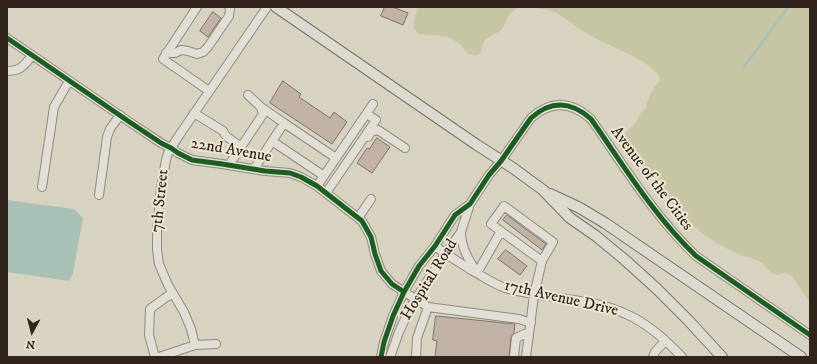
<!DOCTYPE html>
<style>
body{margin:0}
#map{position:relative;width:817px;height:364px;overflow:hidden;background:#d8d2c1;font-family:"IM FELL DW Pica",serif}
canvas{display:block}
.frame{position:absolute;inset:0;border:8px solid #31241d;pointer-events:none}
.north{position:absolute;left:12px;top:312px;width:40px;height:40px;-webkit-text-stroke:3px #ece5d0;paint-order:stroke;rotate:187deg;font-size:11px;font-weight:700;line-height:16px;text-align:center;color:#31241d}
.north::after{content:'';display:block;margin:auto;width:14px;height:18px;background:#31241d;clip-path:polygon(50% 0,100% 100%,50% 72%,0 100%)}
</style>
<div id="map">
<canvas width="817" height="364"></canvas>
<div class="frame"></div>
<div class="north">N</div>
</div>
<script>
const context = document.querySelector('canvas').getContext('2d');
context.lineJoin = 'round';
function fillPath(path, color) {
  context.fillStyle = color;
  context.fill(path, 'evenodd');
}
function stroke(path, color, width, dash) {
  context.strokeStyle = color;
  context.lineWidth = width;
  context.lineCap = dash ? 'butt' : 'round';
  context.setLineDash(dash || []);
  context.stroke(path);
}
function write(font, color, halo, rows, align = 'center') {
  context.font = font + ' "IM FELL DW Pica",serif';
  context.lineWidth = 4;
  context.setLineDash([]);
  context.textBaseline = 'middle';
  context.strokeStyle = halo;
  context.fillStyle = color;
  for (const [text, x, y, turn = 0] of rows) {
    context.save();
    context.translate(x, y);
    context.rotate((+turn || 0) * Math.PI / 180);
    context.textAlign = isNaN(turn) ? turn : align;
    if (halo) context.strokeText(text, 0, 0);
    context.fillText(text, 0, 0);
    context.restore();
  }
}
const green = new Path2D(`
 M419,7H523C506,9 509,22 501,30C496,34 489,36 485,40C481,44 484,53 477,55C468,57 465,49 460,44C458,42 455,41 452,39C441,33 431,37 420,34C408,29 416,15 419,7Z
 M532,7H810V300L807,298L799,287L795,280L791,275L785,273L778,275L772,273L762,263L757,260L738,254L718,244L701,232L689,222L673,205L656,184L633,150L626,142L624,136L626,132L634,125L641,113L646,108C648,95 653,90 660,80C658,63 609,46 595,38C588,34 580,30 574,25C567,20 561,15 553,11C547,9 539,8 532,7Z`);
const water = new Path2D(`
 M7,200L74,209L83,218L73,273L69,281L7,272Z`);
const stream = new Path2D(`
 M744,67L788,7`);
const building = new Path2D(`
 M385,7H393L408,13L403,25L381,16Z
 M213,12L221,18L208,37L200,31Z
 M283,81L301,94L299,97L330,118L334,112L347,122L332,144L270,103Z
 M377,138L390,147L372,173L357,163L367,148L369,149Z
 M507,215L546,244L542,250L503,220Z
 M506,250L527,266L520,275L498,259Z
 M436,316L515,324L514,333L511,337L509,357H435L437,341L433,340Z`);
const minor = new Path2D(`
 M197,7L163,59L209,91
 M7,38L131,123L161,143L171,148L178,153L192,160L222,164L265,171L290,173L301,177L317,186L362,221L371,237L375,254L381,271L392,284L428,307L519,319L531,323
 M166,53H175L181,50L188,51L197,54L203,52L208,47L229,16L230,9L229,7
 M7,71C21,71 23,66 32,56
 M248,95L261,107L284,123
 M194,113L223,131L226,136L241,147
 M368,137L371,132L378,130L405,148
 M272,141L324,176
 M229,165L263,114L261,107
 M254,169L284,123L336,158
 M317,186L373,104
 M42,187L54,107L69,81
 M326,193L376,120L367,114
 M99,195L107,137L110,129L120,115
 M358,218L371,199
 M461,232C461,248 469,260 477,273L501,231
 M435,246C447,255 460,263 473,271C484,277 494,284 505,288C528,295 551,296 574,300C622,306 649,322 682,357
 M195,345L191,329L184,312L168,285L159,264L157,250V229L161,188L166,160L168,153L178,137L267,7
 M155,357L149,335L150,309L172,293
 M159,357L195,345L216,344
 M381,357L384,342L393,316L404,292L419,266L435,246L455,215L470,204L489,175L501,161L531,118C551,100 571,101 591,119C624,166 654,216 696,256L810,335
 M390,357L399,332L410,308L437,266L461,232L470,204
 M416,357L417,338L428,307
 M514,357L516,338L529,332
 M526,357L534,295L542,261L553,242L504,206L491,224L542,261
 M653,357L655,352L665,341`);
const major = new Path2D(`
 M276,7L477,145L513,168L543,190L570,218L596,236L625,260L657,289L688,320L722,357
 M550,194L580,208L605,223L801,357`);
const cycleway = new Path2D(`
 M7,38L131,123L161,143L171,148L178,153L192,160L222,164L265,171L290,173L301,177L317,186L362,221L371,237L375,254L381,271L392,284L404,292
 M381,357L384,342L393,316L404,292L419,266L435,246L455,215L470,204L489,175L501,161L531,118C551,100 571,101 591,119C624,166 654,216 696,256L810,335`);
const streetNames = [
 ["22nd Avenue",231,151,10],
 ["Avenue of the Cities",651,179,53],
 ["7th Street",161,201,-84],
 ["Hospital Road",430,280,-58],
 ["17th Avenue Drive",561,299,13]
];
fillPath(green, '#c6c6a4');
fillPath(water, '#a9c0b7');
stroke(stream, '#a9c0b7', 2.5);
fillPath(building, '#c2b2a6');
stroke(building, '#78736b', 1);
stroke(minor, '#908b81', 10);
stroke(major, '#78736b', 12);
stroke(minor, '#e1ded5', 8);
stroke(major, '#dcd9cf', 10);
stroke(cycleway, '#1b5e20', 5);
write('16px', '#31241d', '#ece5d0', streetNames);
</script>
